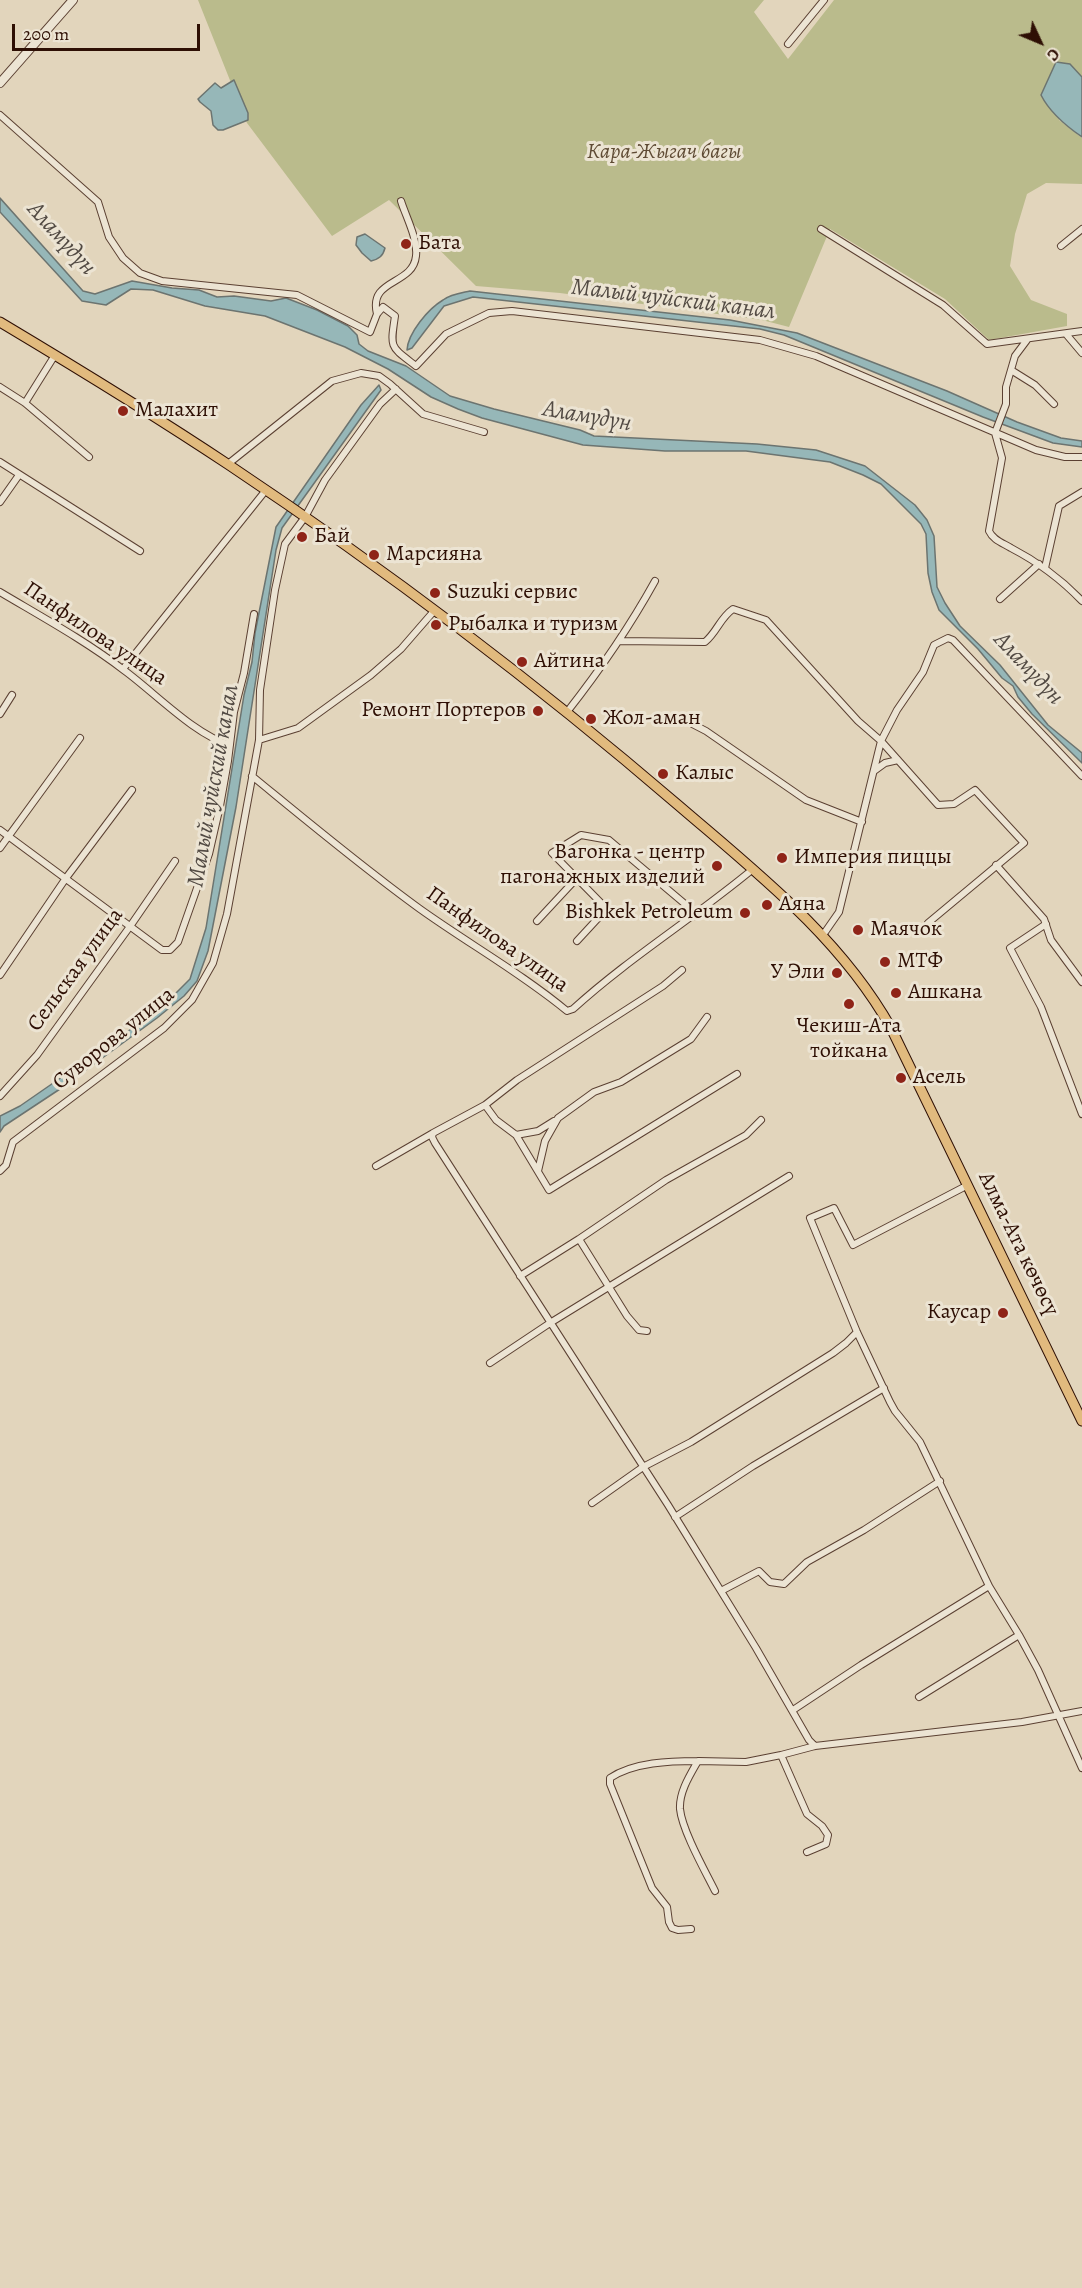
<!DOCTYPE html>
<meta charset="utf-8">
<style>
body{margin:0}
#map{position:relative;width:1082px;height:2288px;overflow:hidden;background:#e2d5bc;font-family:Alegreya,serif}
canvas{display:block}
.north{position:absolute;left:1010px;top:12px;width:60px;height:60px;-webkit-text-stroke:4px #ece4d3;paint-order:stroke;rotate:134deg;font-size:16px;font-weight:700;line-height:24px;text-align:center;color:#2e0f04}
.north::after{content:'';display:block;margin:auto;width:21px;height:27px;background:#2e0f04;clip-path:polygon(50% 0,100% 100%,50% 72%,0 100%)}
.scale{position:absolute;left:12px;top:24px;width:188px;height:27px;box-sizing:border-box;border:3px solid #2e0f04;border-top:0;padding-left:8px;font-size:18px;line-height:21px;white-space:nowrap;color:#2e0f04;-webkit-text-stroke:4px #ece4d3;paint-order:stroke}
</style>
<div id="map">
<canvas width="1082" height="2288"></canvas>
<div class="north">С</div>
<div class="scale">200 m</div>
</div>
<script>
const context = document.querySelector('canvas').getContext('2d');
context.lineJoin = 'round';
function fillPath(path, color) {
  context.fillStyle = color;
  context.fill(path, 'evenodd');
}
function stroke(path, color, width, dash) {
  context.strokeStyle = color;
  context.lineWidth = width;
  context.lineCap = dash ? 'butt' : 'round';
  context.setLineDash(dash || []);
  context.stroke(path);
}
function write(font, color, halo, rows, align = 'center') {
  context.font = font + ' Alegreya,serif';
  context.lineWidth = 6;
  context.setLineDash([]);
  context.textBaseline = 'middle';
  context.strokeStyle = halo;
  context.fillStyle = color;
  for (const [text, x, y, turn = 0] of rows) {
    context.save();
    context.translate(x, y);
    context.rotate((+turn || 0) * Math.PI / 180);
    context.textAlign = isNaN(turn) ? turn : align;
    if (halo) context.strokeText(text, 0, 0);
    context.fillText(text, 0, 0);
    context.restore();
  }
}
const green = new Path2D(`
 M198,0H764L754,12L788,59L834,0H1082V77L1070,64L1059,120L1082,138V184L1046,183L1027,194L1015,234L1010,266L1031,300L1067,314V326L989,340L945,299L830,229L789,327L762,320L560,293L476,286L389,200L332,236L247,123Z`);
const water = new Path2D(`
 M1056,62L1070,64L1082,77V137C1066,126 1050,113 1041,95Z
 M234,80L248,113V120L223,130H218L213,125L211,111L200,102L198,99L215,83L221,88Z
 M0,198L83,291L95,294L132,281L172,288L199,290L217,297L234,296L271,301L286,298L317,310L348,326L357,335L359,344L368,351L406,366L450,396L494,409L580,430L594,436L757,444L816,450L865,466L915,505L927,520L934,536L937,587L945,603L960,626L1000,665L1048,725L1082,753V763L1032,714L1018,697L1013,686L1002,678L978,649L939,610L932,592L928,573L926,534L921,524L881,484L863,475L830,462L746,451H665L583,445L482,418L458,409L431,397L388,369L345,347L265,316L205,306L153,290L131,289L106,305L82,301L0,212Z
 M365,234L385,248C383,256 379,259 371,261L362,253L356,245L357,237Z
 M470,291L730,320L797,333L947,391L1017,422L1061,438L1082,441V447L1053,443L983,417L784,335L760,329L473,297L444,306L412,348L407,350C408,333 428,309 443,300C451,294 461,293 470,291Z
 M379,385L381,390L282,528L276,550L236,807L208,951L197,981L184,996L157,1018L60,1089L4,1126L0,1132V1116L20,1106L160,1009L190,979L206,928L244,695L252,662L255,633L276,527L361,405Z`);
const minor = new Path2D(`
 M788,44L824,0
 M0,115L98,202L109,237L123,258L140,273L162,281L297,295L370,332L377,314L383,307L395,316C390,349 390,346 416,366L446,334L489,313L512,311L760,340L816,356L1036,450L1065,457H1082
 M821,229L943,305L987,344L1082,331
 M1061,246L1082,229
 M377,314C368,278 413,286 416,256C418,239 406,217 401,201
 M1066,334L1082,353
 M1027,340L1015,356L1006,387V404L995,433L1002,458L989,531C993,540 1003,543 1011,548C1038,562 1061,579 1082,601
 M1011,370L1035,385L1054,404
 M0,387L25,403L89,457
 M25,403L55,355
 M0,462L140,551
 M228,464L332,381L361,373L379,376L390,384L423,414L484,432
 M0,502L19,475
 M1045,568L1059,506L1082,492
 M0,592C42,617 86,641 125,671C155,693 195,735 230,745
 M1000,599L1039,564
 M620,641L705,642C717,632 720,618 733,609L766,620L858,721L881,741L938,805L954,804L975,790L1024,843L928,923
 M123,669L266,490
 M567,712C600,670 629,628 655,581
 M0,714L12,695
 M677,716L706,731L806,800L862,822
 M259,740L298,728L371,675L401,649L434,611
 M874,771L885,763L898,760
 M252,776C307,821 362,867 420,909C469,944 521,973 567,1011L573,1009C629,958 694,918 753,869
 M0,830L162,950H170L178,942L209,854L220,806L228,761L234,712L244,673L254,614
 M0,848L80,738
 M996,865L1044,919L1051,940L1082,982
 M537,921L576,879
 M1046,924L1010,948L1041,1007L1082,1114
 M823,935L839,912L881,741L897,710L923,672L934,645L948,638L953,640L1082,776
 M577,941L601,915L604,906L552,853L581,835L609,840L685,904L695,916
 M682,970L663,986L517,1080L485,1105L496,1120L516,1135L549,1190L737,1074
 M0,975L66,878L132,790
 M0,1096L37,1055L131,925L175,861
 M433,1133L485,1105
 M516,1135L538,1131L554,1121
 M376,1166L433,1133L432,1137L435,1143L668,1505L756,1648L809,1740L815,1746
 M0,1171L6,1165L13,1142L164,1028L192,1000L213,963L227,914L259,740L260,690L275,590L285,544L305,517L325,480L380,404L396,389
 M538,1171L545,1141L558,1118L594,1092L621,1082L691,1039L707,1017
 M968,1185L853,1245L834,1208L810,1218L857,1332L890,1402L895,1411L920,1442L989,1586
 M579,1239L666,1180L746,1135L761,1120
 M520,1276L579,1239L627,1316L639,1330L647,1331
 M490,1363L550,1323L789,1176
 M592,1503L643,1467L691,1442L833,1353L846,1343L857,1332
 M675,1517L753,1466L884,1388
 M721,1591L759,1571L770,1582L784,1584L807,1562L864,1530L940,1481
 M919,1697L1019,1635L1038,1670L1082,1768
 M793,1710L861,1665L989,1586L1019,1635
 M781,1755L815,1746L1022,1722L1082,1711
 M698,1761L746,1762L781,1755L807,1814L822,1826L828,1835L826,1844L807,1852
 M691,1929L678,1930L672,1928L669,1922L667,1907L652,1888L610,1784V1778C634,1762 670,1761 698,1761C690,1775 679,1792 680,1809C682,1830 705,1871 715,1891`);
const tertiary = new Path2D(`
 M0,83L73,0`);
const primary = new Path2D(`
 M0,322C77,368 154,415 229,465C385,569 536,683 678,805C756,872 840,937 891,1028L1082,1421`);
const markers = [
 [406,244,6,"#8f2418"],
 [123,411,6,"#8f2418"],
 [302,537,6,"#8f2418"],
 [374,555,6,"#8f2418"],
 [435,593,6,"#8f2418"],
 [436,625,6,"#8f2418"],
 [522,662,6,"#8f2418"],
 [538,711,6,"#8f2418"],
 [591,719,6,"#8f2418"],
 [663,774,6,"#8f2418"],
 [782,858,6,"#8f2418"],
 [717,866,6,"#8f2418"],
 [767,905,6,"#8f2418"],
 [745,913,6,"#8f2418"],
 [858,930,6,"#8f2418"],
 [885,962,6,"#8f2418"],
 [837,973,6,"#8f2418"],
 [896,993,6,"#8f2418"],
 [849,1004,6,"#8f2418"],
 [901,1078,6,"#8f2418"],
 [1003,1313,6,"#8f2418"]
];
const parkNames = [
 ["Кара-Жыгач багы",664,153]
];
const poiNames = [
 ["Бата",418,244],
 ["Малахит",135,411],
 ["Бай",314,537],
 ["Марсияна",386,555],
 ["Suzuki сервис",447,593],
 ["Рыбалка и туризм",448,625],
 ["Айтина",534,662],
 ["Ремонт Портеров",526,711,"right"],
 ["Жол-аман",603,719],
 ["Калыс",675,774],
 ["Вагонка - центр",705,853,"right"],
 ["пагонажных изделий",705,878,"right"],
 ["Империя пиццы",794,858],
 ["Аяна",779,905],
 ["Bishkek Petroleum",733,913,"right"],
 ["Маячок",870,930],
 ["МТФ",897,962],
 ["У Эли",825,973,"right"],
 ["Ашкана",908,993],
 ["Чекиш-Ата",849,1027,"center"],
 ["тойкана",849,1052,"center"],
 ["Асель",913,1078],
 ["Каусар",991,1313,"right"]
];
const streetNames = [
 ["Панфилова улица",95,634,34],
 ["Панфилова улица",497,940,35],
 ["Сельская улица",76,970,-54],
 ["Суворова улица",114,1039,-39],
 ["Алма-Ата көчөсү",1018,1244,64]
];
const waterNames = [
 ["Аламүдүн",61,239,48],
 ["Малый чуйский канал",673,300,7],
 ["Аламүдүн",587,417,10],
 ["Аламүдүн",1028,669,47],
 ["Малый чуйский канал",214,786,-80]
];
fillPath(green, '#babb8c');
fillPath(water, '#96b7b8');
stroke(water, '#6c7470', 1.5);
stroke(minor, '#5b4032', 8);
stroke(tertiary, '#5b4032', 10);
stroke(primary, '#2e0f04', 11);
stroke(minor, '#ece4d3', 6);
stroke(tertiary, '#ece4d3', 8);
stroke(primary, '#e1ba7e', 9);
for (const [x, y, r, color] of markers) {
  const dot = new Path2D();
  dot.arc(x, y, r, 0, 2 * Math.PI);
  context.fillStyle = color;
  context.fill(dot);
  stroke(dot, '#ece4d3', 2);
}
write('italic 22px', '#5f4b34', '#ece4d3', parkNames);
write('22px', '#2e0f04', '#ece4d3', poiNames, 'left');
write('22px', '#2e0f04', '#ece4d3', streetNames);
write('italic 24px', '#524a43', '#ece4d3', waterNames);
</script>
